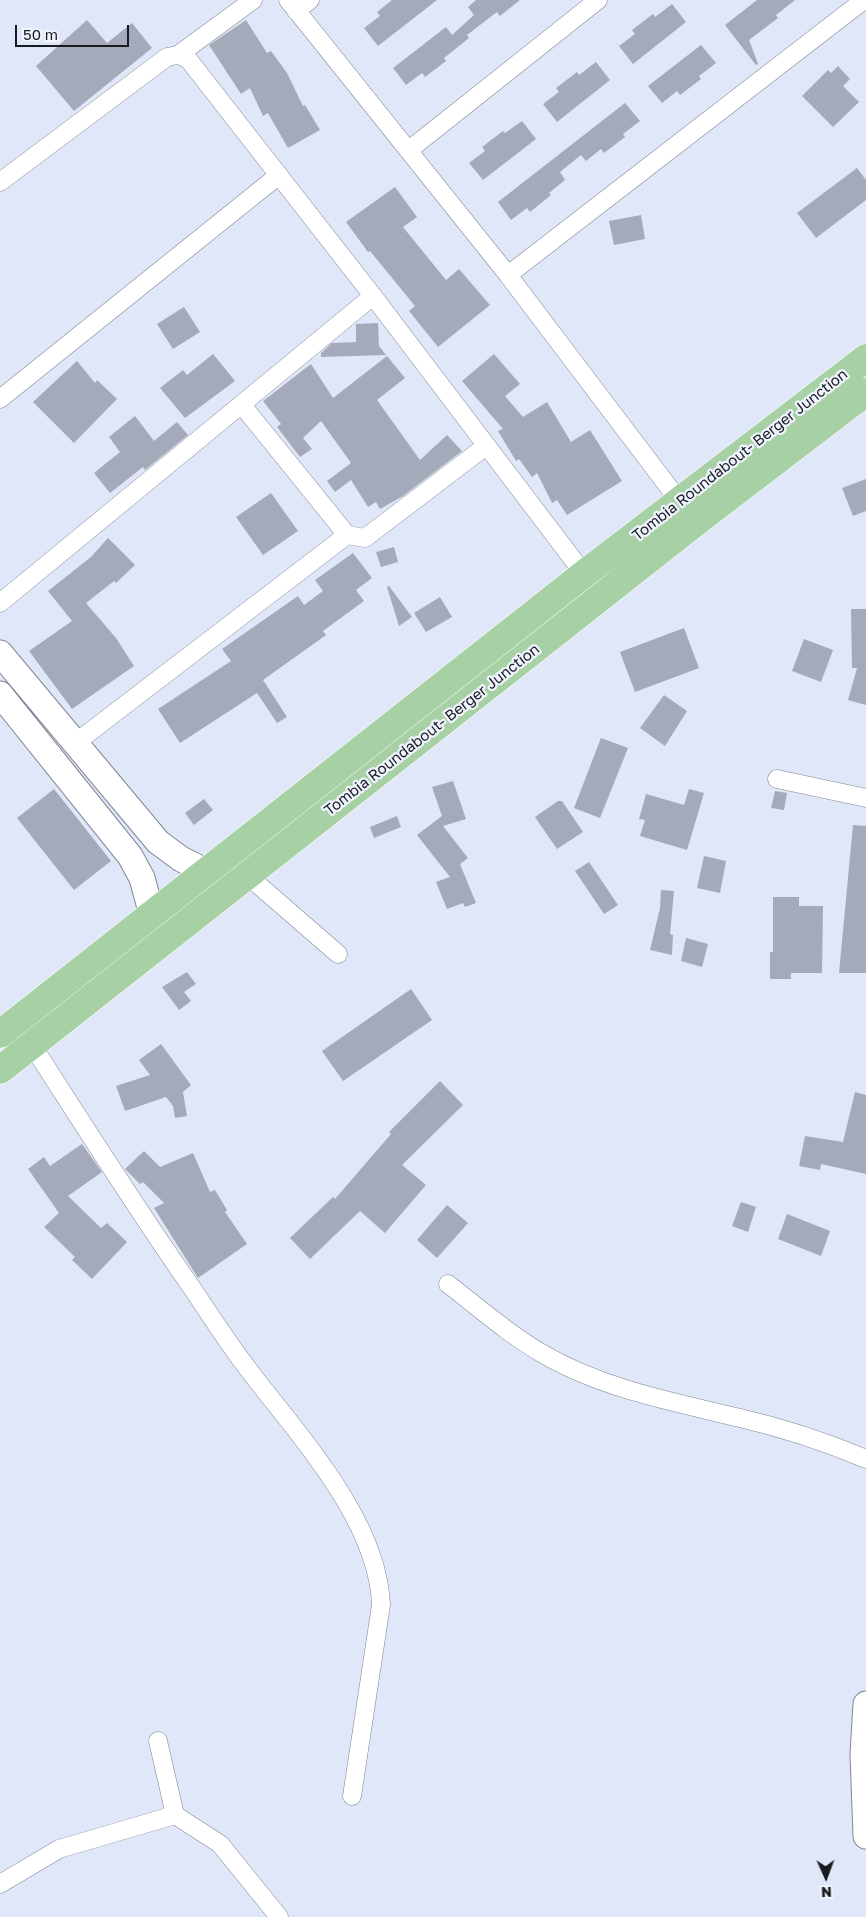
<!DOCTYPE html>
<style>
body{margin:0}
#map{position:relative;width:866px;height:1917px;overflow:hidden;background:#e0e7f8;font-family:"Golos Text",sans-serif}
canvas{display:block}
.north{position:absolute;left:801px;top:1852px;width:50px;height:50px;-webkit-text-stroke:4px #f0f4fe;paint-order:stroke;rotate:178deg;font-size:14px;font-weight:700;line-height:20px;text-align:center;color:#191b21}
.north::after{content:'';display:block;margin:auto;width:18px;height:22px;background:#191b21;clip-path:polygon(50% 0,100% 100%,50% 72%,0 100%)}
.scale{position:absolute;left:15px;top:25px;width:114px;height:22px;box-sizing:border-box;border:2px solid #191b21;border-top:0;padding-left:6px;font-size:15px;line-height:18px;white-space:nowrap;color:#191b21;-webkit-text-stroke:4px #f0f4fe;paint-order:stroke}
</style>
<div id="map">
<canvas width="866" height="1917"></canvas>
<div class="north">N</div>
<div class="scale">50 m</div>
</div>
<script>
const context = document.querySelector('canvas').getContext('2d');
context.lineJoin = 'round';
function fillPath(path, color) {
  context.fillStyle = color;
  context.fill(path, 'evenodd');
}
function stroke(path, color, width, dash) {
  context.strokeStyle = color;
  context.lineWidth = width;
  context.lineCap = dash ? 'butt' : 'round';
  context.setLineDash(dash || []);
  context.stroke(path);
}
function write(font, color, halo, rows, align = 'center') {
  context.font = font + ' "Golos Text",sans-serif';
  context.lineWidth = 4.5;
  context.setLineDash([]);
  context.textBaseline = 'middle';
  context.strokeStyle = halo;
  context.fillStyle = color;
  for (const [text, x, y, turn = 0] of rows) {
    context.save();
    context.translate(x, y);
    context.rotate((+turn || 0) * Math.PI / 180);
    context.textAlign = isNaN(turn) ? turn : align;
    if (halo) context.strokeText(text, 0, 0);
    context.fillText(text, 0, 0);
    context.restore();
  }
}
const building = new Path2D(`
 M392,0H437L378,46L364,28L380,16L377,12Z
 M476,0H520L500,16L497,12L467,35L469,38L444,58L446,61L425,77L422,73L406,85L393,68L446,27L452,35L474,15L468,7Z
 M757,0H795L776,15L778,18L749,40L758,64L756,65L725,25Z
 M672,4L686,22L633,64L619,46L635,34L632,30L653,14L655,17Z
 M87,20L107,43L132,23L152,48L74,111L36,66Z
 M246,20L267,53L271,51L287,73L303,106L305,105L320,130L288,148L268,113L263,116L250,88L241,94L209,45Z
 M701,45L716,63L699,76L701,79L680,95L677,91L662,103L648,86Z
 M596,62L610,80L557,122L543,104L559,92L556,88L577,72L579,75Z
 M838,66L850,79L843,86L859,102L833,127L802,96L828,70L831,73Z
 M625,103L640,121L623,134L625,137L604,153L601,149L586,161L581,155L560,172L565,180L549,193L551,195L530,212L527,208L511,220L498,202Z
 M522,121L536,139L483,180L469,163L485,151L482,147L503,131L505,133Z
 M857,168L866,180V200L816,238L797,213Z
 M395,187L417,217L403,227L446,280L459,269L490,305L438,347L409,311L415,306L370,251L368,252L346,222Z
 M641,215L645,239L614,245L609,221Z
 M184,307L200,332L173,349L157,324Z
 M378,323L379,346L386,355L321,357V353L332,343L356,342V324Z
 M213,354L235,381L185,418L160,388L183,370L187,375Z
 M494,354L520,384L505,396L523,417L547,402L571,442L590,430L622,481L567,515L557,500L552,503L537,473L532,477L519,459L516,461L498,431L503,429L462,381Z
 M387,356L405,378L377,400L420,460L447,435L462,451L403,496L380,509L376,502L368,507L351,480L335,492L327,481L351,463L321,421L303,438L312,449L300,457L277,427L281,424L263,401L311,364L333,398Z
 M77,361L95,383L97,380L117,399L74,443L33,402Z
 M135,416L154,441L177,422L188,435L145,470L143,467L110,493L94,473L120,452L109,437Z
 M866,479V511L853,516L842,488Z
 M271,493L298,531L263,555L236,517Z
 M108,538L135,565L116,583L114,581L86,603L116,638L134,666L72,709L29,651L72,621L48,591L91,557Z
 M394,547L398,562L381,567L376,552Z
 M353,553L372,578L356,590L364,601L323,631L326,635L263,680L287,717L277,723L257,693L180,743L158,709L231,661L222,649L298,596L304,605L323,591L315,580Z
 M389,586L412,617L399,626L387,587Z
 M440,597L452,617L426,632L414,613Z
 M851,609H866V705L848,700L857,668H852Z
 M684,628L699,668L635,692L620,652Z
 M804,639L833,650L821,682L792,671Z
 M664,695L687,711L665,746L640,728Z
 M601,738L628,748L600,818L574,808Z
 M453,781L466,819L443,826L468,858L460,864L476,903L465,907L463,903L447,909L436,882L450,877L417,835L442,816L432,787Z
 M54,789L111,861L74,890L17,818Z
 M689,789L704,793L687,850L640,836L645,820L639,819L646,794L684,805Z
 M775,791L787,793L784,810L771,808Z
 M204,799L213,810L194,825L185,813Z
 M558,801H562L583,832L557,849L535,817Z
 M397,816L401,827L374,838L370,827Z
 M853,825L866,826V973H839Z
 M704,856L726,861L720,893L697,888Z
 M589,862L618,905L604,914L575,871Z
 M661,890L674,891L670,934L673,935L672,955L650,950L660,908Z
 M773,897H799V906H823L822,973H791V979H770V952H773Z
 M686,938L708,944L702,967L681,961Z
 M187,972L196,984L184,992L191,1001L179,1010L162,987Z
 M411,989L432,1020L343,1081L322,1051Z
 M161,1044L191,1085L183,1092L187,1116L175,1118L173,1106L166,1097L125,1111L116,1086L150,1075L139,1060Z
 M440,1081L463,1105L402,1165L426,1185L385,1233L360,1211L310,1259L290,1238L333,1197L335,1199L391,1134L389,1132Z
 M855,1092L866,1095V1174L821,1164L820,1170L799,1166L805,1136L843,1142Z
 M82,1144L102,1172L68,1196L101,1228L107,1223L127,1242L92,1279L72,1260L75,1257L44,1227L59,1213L28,1169L44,1157L50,1166Z
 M144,1151L160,1167L193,1153L210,1192L215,1190L227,1210L225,1212L247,1244L198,1278L154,1208L164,1203L143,1182L140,1184L125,1169Z
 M741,1202L756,1207L748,1232L732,1226Z
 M447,1205L468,1223L437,1258L417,1240Z
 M787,1214L830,1231L821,1256L778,1239Z`);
const street = new Path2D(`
 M288,0L508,275L680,502
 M296,11L310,0
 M178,55L188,59L373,296L584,574
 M409,150L598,0
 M0,182L167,57L178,55L253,0
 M508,275L864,0
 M0,399L279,175
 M242,405L347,535L365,538L486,446
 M0,603L373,296
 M74,744L347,535
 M777,779L866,798
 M247,875L338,954
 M32,1045C85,1127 136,1208 192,1288C210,1315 228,1343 248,1369C297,1434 378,1519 381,1605L352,1796
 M448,1284C479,1308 510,1335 543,1354C603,1389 674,1402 740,1418C783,1428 826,1442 866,1459
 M158,1741L175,1815L220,1844L279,1917
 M0,1884L59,1849L175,1815`);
const secondary = new Path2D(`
 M0,653L158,842L181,859L207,872
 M0,694L130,856L142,878L152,915
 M866,1704L863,1754L866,1836`);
const primary = new Path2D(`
 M0,1034L584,574L866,358
 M0,1070L700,519L866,392`);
const streetNames = [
 ["Tombia Roundabout- Berger Junction",740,455,-38],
 ["Tombia Roundabout- Berger Junction",432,730,-38]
];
fillPath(building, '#a4aaba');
stroke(street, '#808695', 19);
stroke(secondary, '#808695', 27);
stroke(primary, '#fff', 29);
stroke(street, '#fff', 18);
stroke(secondary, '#fff', 25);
stroke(primary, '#a7d1a5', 28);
write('15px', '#191b21', '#f0f4fe', streetNames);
</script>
